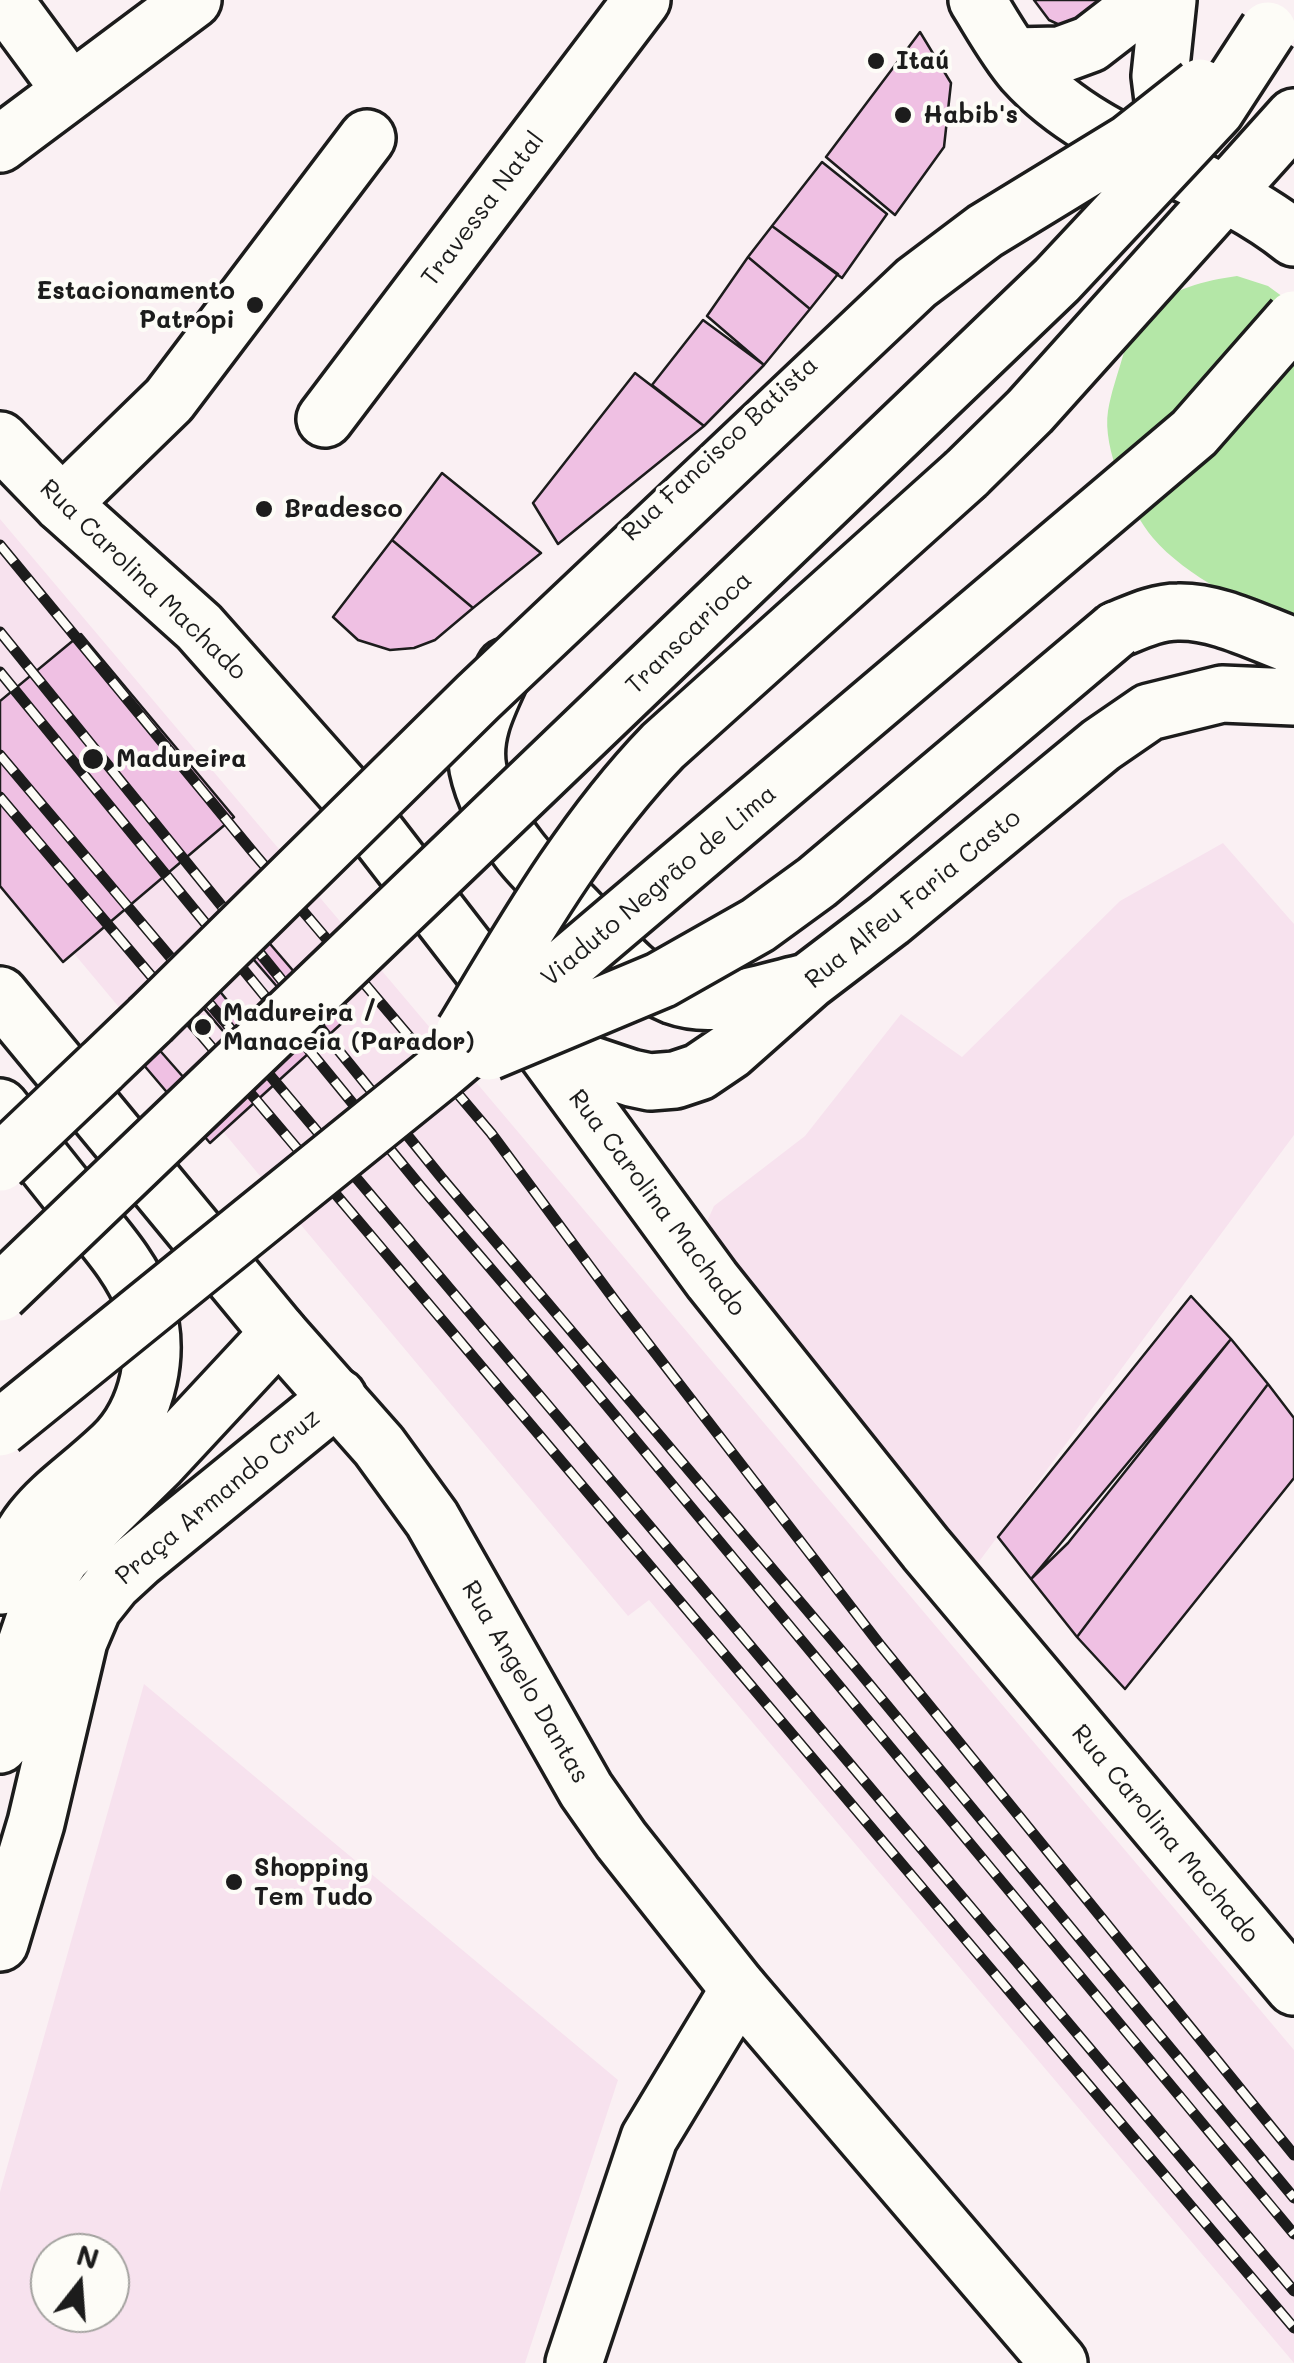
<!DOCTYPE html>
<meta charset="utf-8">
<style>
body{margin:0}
#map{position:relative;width:1294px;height:2363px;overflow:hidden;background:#faf0f3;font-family:Mali,sans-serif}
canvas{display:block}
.north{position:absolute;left:30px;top:2233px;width:100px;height:100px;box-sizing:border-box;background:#fdfcf7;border:2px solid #a3a29f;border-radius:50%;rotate:17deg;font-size:28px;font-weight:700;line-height:40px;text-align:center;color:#1c1c1c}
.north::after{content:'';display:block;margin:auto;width:35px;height:45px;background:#1c1c1c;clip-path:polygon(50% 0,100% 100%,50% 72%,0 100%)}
</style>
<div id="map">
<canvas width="1294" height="2363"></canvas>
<div class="north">N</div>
</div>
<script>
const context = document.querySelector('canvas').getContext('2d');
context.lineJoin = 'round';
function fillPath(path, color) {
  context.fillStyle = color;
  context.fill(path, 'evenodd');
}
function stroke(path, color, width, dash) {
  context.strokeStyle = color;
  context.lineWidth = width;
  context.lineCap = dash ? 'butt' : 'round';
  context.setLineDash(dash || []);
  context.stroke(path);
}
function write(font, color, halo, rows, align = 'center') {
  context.font = font + ' Mali,sans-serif';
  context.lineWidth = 8;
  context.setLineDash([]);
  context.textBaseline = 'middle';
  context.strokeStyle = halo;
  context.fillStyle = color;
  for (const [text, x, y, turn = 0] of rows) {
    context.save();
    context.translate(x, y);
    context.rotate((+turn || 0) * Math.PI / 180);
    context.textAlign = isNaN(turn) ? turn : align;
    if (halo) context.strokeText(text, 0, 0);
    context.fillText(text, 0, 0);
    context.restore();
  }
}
const built = new Path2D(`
 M0,519L1294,2050V2363L649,1600L628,1616L0,865Z
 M1223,843L1294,924V1135L978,1563L875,1470L695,1248L714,1206L805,1136L901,1014L962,1057L1120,901Z
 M144,1684L618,2080L525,2363H0V2192ZM50,2253H110V2313H50Z`);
const green = new Path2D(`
 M1237,276L1268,286L1294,305V628C1250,607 1185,576 1153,538C1129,509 1102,448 1108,411C1111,393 1117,376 1122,359C1127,344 1135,322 1147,312C1172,288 1204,281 1237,276Z`);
const building = new Path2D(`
 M1034,0H1103L1077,22L1064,27L1049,20Z
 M920,32L951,83L944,147L895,215L826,157Z
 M822,162L887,214L842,278L772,226Z
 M772,226L838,274L810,309L748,257Z
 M748,257L810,309L764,365L707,316Z
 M703,320L764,365L704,426L652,385Z
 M635,373L704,426L558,544L533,503Z
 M442,473L541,553L473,608L392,540Z
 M392,540L473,608L435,640L414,648L390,650L358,640L333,617Z
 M81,634L234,817L63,962L0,886V701Z
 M265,938L320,1002L334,991L353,1013L210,1143L131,1050L148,1037L207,1104L251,1064L195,998L214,984L255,1035L292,1004L248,953Z
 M1191,1296L1231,1339L1031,1579L998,1537Z
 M1231,1339L1268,1384L1077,1637L1031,1579L1068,1543Z
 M1268,1384L1294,1418V1478L1125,1689L1077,1637Z`);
const minor = new Path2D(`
 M4,0L71,91
 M1168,0L1160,76L1170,157
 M1013,56L1060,55L1090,44L1147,0
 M0,144L193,0
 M325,419L642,0
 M62,504L169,400L367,138
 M101,1067L150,1020
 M0,1107C29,1143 57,1179 86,1215C108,1242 133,1270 145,1304C161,1351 149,1411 113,1446C58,1498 25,1507 0,1586
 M0,1745L24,1649L48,1579L62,1557L159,1462L279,1333
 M0,1943L36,1823L79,1641L93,1608L113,1583L138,1560L338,1397
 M574,2363L649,2138L739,1989`);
const major = new Path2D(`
 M977,0C992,24 1006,50 1024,71C1096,151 1212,172 1294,238
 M0,440L62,504L199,627L346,793L536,1039L712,1280L926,1549L1294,1987
 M966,474L1030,411L1294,117
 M1116,630C1136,622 1156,612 1178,612C1217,611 1258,633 1294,646
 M505,667C491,699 471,732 478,769C484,798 501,827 519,850C534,870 554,887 572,906C603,937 632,979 674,996C715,1011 762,992 802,983
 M0,995L279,1333L379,1446L432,1519L586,1790L621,1840L739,1989L1059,2363
 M536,1039L589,1064L631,1078L650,1082L675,1080L699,1072L730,1051L809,981L889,920L1101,745L1149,712L1222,694L1294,697`);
const rail = new Path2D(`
 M0,545L252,851L491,1133L616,1302L881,1646L1294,2155
 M0,632L441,1177L856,1668L1294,2198
 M0,672L421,1187L573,1365L1294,2234
 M0,755L1294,2291
 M0,797L1294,2328`);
const minorBridge = new Path2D(`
 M150,1020L478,697L916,283L985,231L1129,143L1200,87
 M0,1163L101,1067
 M0,1293L1057,280L1216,110L1268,30`);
const majorBridge = new Path2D(`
 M464,1032C524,932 582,830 663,746L966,474
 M489,1052L661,980L758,925L817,882L1116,630
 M0,1428L440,1072L1194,433L1294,319`);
const markers = [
 [876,61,10,"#1c1c1c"],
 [903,115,10,"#1c1c1c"],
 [255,305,10,"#1c1c1c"],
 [264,509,10,"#1c1c1c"],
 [93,759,12,"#1c1c1c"],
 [203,1027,10,"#1c1c1c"],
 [234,1882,10,"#1c1c1c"]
];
const poiNames = [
 ["Itaú",896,61],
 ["Habib's",923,115],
 ["Estacionamento",235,291,"right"],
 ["Patropi",235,320,"right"],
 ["Bradesco",284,509],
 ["Madureira",116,759],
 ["Madureira /",223,1013],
 ["Manaceia (Parador)",223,1042],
 ["Shopping",254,1868],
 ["Tem Tudo",254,1897]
];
const streetNames = [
 ["Travessa Natal",483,209,-53],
 ["Rua Fancisco Batista",720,449,-43],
 ["Rua Carolina Machado",143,580,44],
 ["Transcarioca",689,633,-44],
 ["Viaduto Negrão de Lima",659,886,-40],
 ["Rua Alfeu Faria Casto",913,899,-39],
 ["Rua Carolina Machado",657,1203,53],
 ["Praça Armando Cruz",218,1497,-40],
 ["Rua Angelo Dantas",525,1682,60],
 ["Rua Carolina Machado",1165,1834,50]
];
fillPath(built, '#f7e2ee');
fillPath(green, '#b4e7a7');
fillPath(building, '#efc0e3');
stroke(building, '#1c1c1c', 2.5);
stroke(minor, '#1c1c1c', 62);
stroke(major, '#1c1c1c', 62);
stroke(minor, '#fdfcf7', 55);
stroke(major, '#fdfcf7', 55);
stroke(rail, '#1c1c1c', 11);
stroke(rail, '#fdfcf7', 8, [22]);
stroke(minorBridge, '#1c1c1c', 62, []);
stroke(majorBridge, '#1c1c1c', 62, []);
stroke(minorBridge, '#fdfcf7', 55);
stroke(majorBridge, '#fdfcf7', 55);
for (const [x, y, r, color] of markers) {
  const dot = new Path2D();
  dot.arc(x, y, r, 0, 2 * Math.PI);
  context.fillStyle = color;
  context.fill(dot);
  stroke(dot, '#fdfcf7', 4);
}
write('bold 25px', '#1c1c1c', '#fdfcf7', poiNames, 'left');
write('25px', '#1c1c1c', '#fdfcf7', streetNames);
</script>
